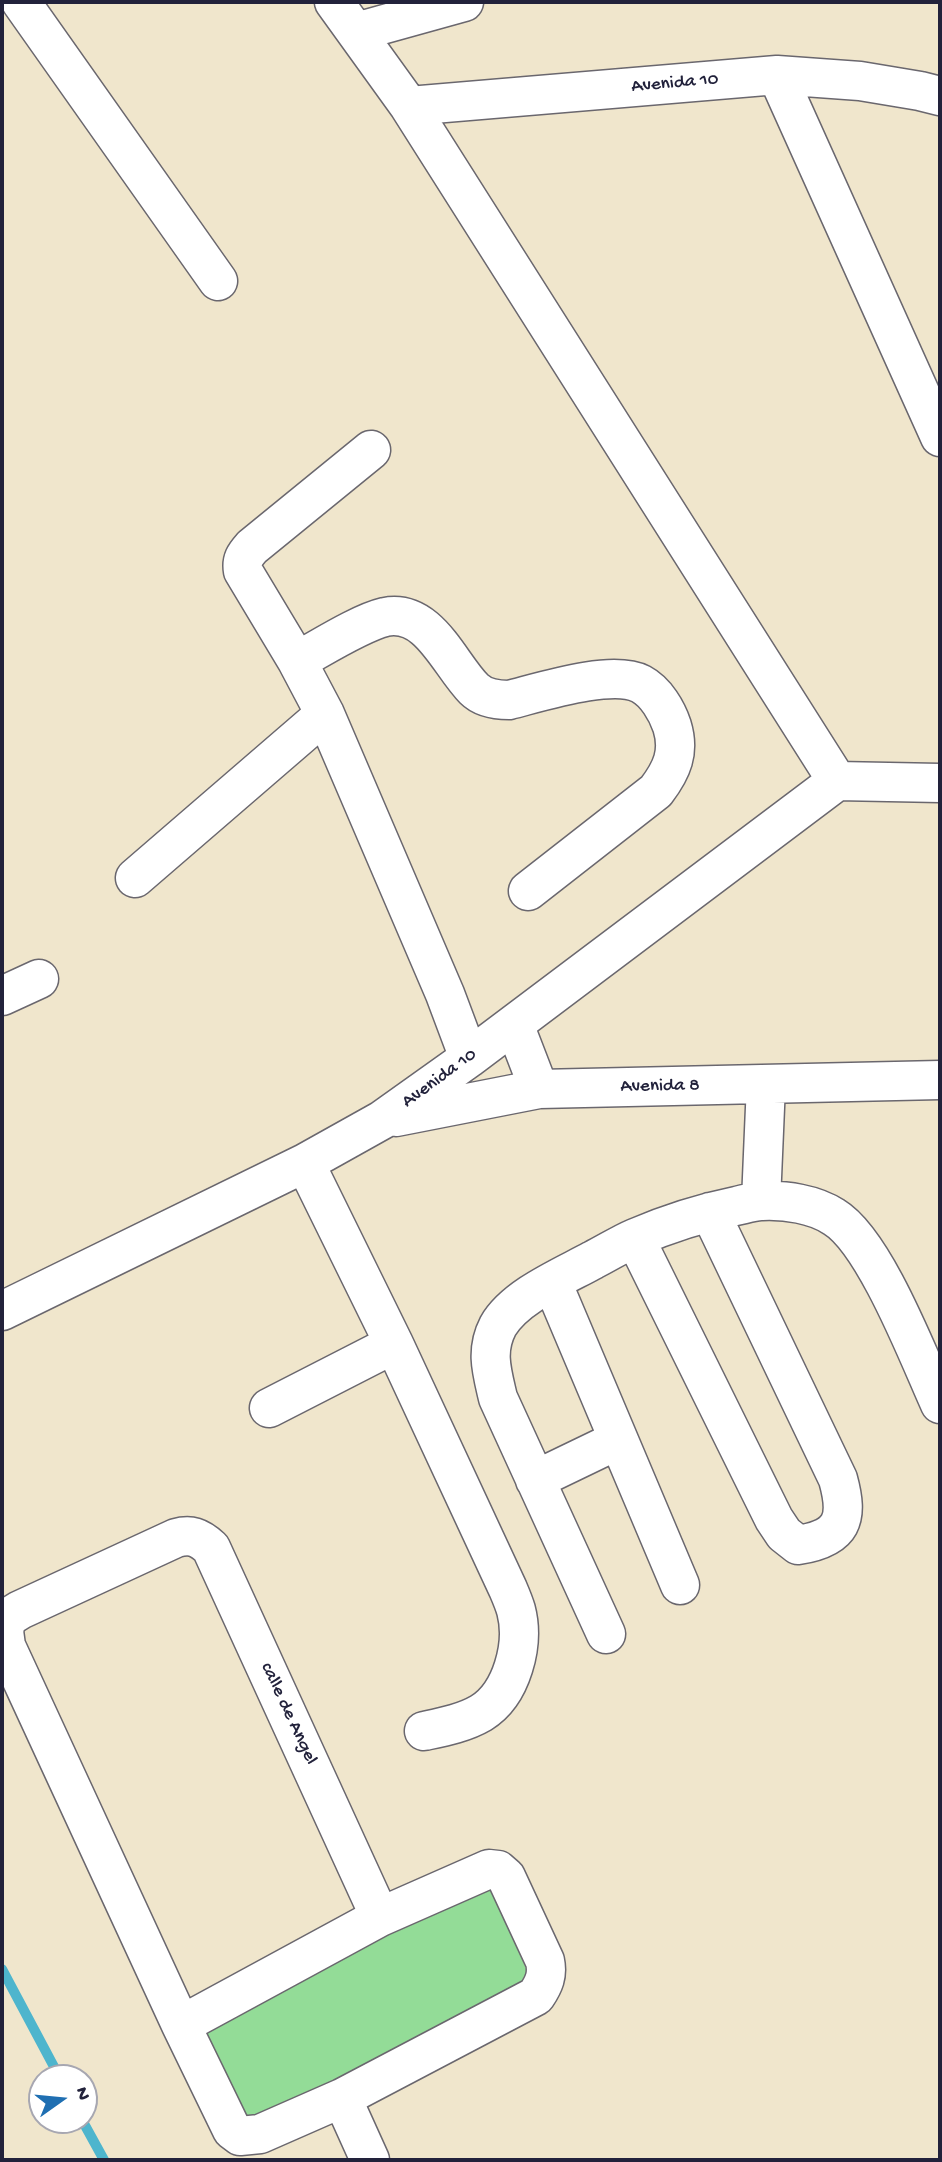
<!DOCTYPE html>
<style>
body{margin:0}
#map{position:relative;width:942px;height:2162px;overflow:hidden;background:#f0e6cc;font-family:"Gochi Hand",sans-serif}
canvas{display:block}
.frame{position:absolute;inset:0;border:4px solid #22223b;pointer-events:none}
.north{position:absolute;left:28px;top:2064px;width:70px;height:70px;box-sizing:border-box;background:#fff;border:2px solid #a7a7b1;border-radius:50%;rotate:75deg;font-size:19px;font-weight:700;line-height:28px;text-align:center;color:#22223b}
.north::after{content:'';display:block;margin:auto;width:24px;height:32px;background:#1f6fb2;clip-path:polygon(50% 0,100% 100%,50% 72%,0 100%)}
</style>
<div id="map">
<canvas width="942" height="2162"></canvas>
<div class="frame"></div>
<div class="north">N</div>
</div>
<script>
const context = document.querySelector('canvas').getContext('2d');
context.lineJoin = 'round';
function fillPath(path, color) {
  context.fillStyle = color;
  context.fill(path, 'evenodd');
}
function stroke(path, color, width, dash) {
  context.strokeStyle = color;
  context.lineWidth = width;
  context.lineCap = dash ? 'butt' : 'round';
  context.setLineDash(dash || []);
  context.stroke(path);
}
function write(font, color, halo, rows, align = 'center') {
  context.font = font + ' "Gochi Hand",sans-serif';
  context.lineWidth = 7;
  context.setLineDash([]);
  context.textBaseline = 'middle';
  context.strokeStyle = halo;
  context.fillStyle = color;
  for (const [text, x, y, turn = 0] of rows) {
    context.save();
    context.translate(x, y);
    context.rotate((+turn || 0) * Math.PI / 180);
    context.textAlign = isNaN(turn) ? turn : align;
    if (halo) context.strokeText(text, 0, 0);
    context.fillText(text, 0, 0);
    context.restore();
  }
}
const green = new Path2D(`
 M489,1882L531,1980L240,2129L196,2034Z`);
const stream = new Path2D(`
 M2,1969L60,2078
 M82,2120L104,2160`);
const minor = new Path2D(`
 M21,2L218,281
 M334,2L409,106L837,781
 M356,32L464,2
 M777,75L940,437
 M409,106L777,75L860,81L920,91L940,96
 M371,450L252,547C245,555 241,560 243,571L297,661L325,714L445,994L469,1058
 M297,661C321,648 360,623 385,617C429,608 449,664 474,689C483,698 497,700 509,700C541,692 612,669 641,684C656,692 667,711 672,726C680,752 672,770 656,791L528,891
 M837,781L940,783
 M135,878L325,714
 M2,996L39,979
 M514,1024L539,1089
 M396,1117L539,1089L940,1080
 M305,1163L394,1344L508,1589C511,1596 514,1603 516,1610C525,1644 512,1694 481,1713C464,1723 443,1727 424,1731
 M761,1201L766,1084
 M635,1238L774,1519L784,1534L798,1545C843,1538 849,1519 838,1479L710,1212
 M552,1282L680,1585
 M2,1311L305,1163L382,1120L469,1058L837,781
 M269,1408L394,1344
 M535,1480L618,1440
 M606,1634L498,1398C492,1372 485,1351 498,1326C515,1296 564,1276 593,1260C607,1253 621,1244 635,1238C667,1224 702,1213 736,1206C745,1204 754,1201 762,1201C786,1200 814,1204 834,1217C875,1242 919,1358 940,1404
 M181,2025L380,1917L489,1869L498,1870L506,1877L545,1961C548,1975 544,1984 536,1996L342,2098L260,2134L240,2136L232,2130L181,2025L6,1646L4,1631L7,1618L20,1610L176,1538C191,1534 199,1537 211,1548L380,1917
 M342,2098L370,2160`);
const streetNames = [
 ["Avenida 10",675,84,-5],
 ["Avenida 10",440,1079,-36],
 ["Avenida 8",660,1087,-1],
 ["calle de Angel",288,1714,65]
];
fillPath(green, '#93dc97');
stroke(stream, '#4eb5cd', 10);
stroke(minor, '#6a676e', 41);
stroke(minor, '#fff', 38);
write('19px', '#22223b', '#fff', streetNames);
</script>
